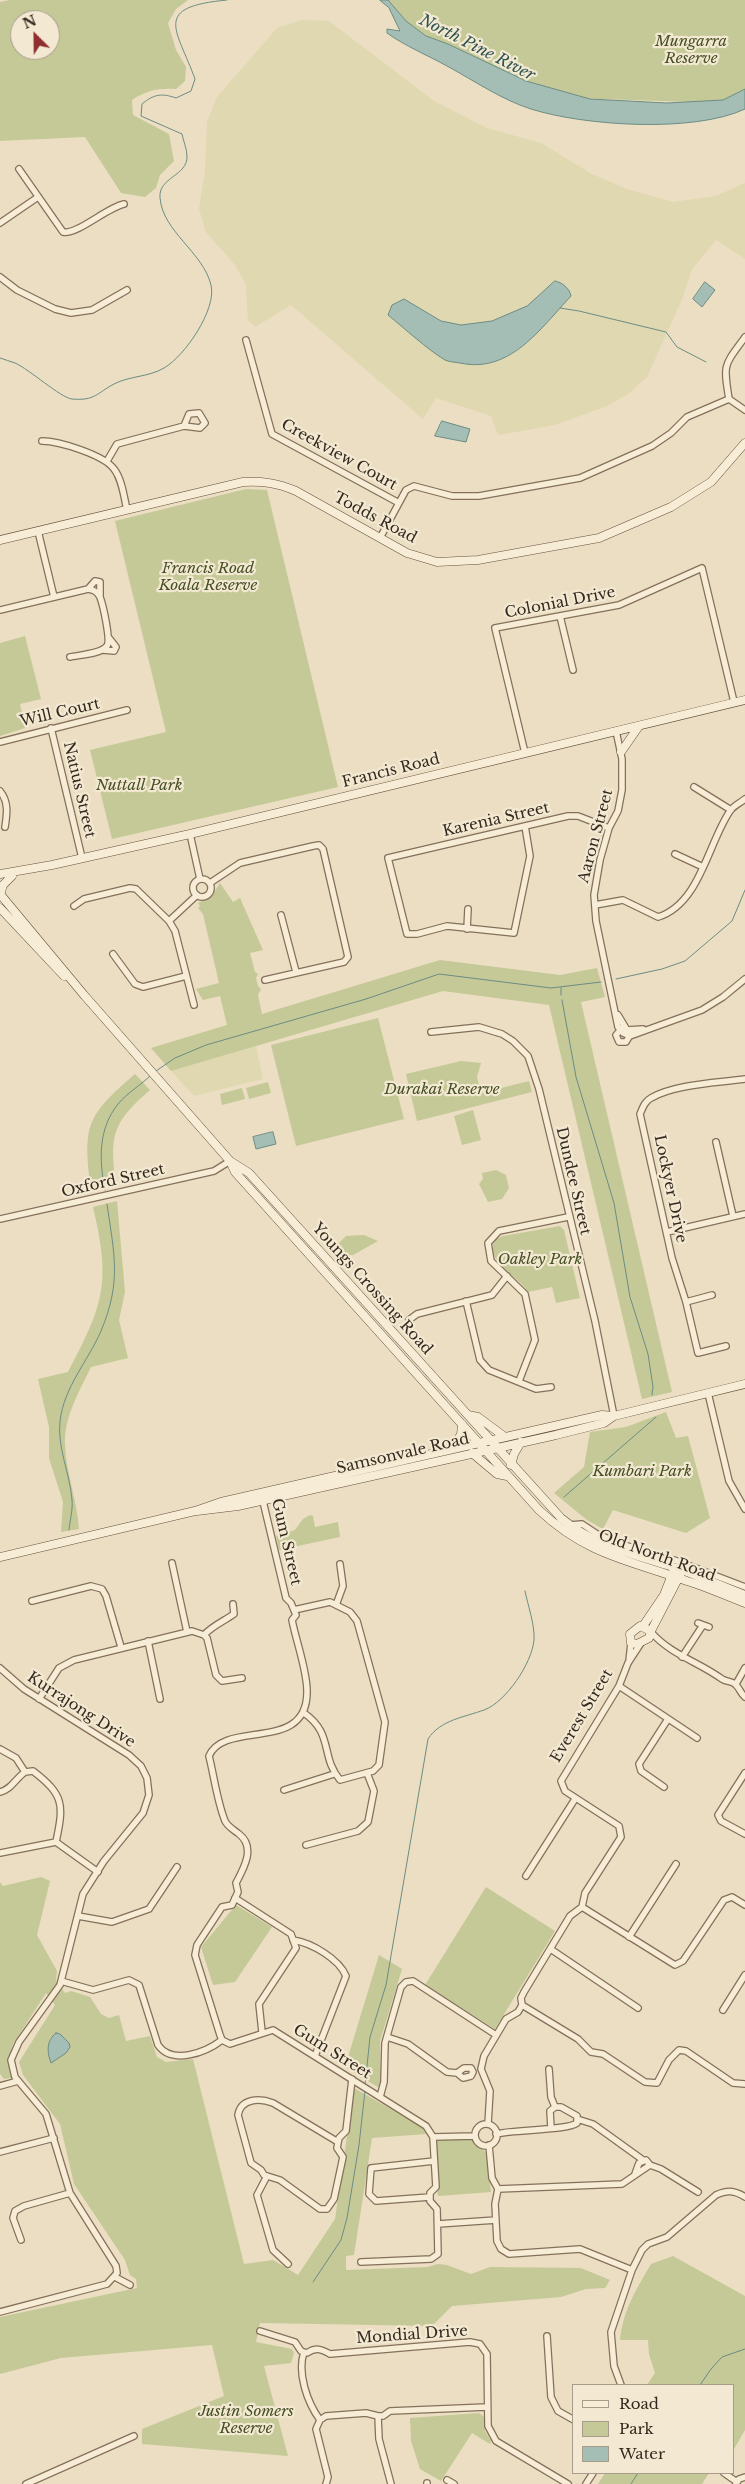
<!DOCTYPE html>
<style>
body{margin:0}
#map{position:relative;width:745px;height:2484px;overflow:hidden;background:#ebdec2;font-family:"Libre Baskerville",serif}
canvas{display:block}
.legend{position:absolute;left:572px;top:2384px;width:162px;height:90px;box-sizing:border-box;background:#f3e9d2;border:1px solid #a79c8a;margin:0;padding:6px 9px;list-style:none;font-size:15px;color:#35291e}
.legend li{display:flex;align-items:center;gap:10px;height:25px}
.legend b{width:25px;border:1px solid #a79c8a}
.north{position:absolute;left:10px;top:10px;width:50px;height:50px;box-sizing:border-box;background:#f3e9d2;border:1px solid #a79c8a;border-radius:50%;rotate:337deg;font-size:14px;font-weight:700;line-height:20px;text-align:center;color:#35291e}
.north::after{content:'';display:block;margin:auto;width:18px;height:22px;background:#902e30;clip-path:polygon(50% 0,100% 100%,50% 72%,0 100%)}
</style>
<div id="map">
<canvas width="745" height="2484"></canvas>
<ul class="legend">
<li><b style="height:6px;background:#f7ecd5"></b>Road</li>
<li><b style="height:14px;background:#c4c997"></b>Park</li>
<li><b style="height:14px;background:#a4beb6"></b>Water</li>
</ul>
<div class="north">N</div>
</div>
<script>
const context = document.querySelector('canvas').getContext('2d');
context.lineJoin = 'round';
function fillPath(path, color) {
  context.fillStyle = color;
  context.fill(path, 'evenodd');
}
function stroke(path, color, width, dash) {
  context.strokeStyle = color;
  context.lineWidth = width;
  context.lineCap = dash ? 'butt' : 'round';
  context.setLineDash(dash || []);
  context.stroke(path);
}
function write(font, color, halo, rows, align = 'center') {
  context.font = font + ' "Libre Baskerville",serif';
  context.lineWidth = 4.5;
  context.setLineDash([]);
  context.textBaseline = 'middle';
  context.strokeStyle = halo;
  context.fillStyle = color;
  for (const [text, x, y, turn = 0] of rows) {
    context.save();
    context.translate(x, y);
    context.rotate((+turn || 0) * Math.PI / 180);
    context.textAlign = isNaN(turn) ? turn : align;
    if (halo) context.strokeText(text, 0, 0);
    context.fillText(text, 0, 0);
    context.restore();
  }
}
const farmland = new Path2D(`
 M301,20L329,21L434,101L487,128L541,143L592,174L627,189L673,202L716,196L745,183V259L716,240L692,269L683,297L647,377L628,394L607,406L555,425L498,435L491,416L436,398L423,419L291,305L255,327L248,320L246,285L235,265L206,232L199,209L205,171L207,122L217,97L277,28Z
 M256,1046L263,1079L194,1096L171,1071Z`);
const green = new Path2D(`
 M10,0H188L176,9L168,23L176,50L186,67L185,81L176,89C158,88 147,90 132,100L133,115L169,134L174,161L160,175L156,188L145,197L121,193L85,137L0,141V2ZM20,20H50V50H20Z
 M388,0H745V89L719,103L572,98L526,81L448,44L425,36L406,21Z
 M246,489L267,490L338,787L112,839L90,750L166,732L115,521Z
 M25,636L41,699L20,704L25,728L0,736V643Z
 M220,883L233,902L240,898L263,950L250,953L255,972L258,974L256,978L258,986L261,989L258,995L262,1014L440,960L560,975L597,968L605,997L581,1002L672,1392L642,1399L549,1005L443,991L171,1071L151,1048L227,1025L220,996L203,1000L196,989L219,983L203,914L198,908L200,906L198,903L211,897Z
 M378,1018L404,1119L296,1146L271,1045Z
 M461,1061L481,1063L477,1077L481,1093L529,1081L532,1092L417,1121L406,1074Z
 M135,1074L150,1090C111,1124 110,1136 116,1185L91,1191C83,1126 85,1117 135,1074Z
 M268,1082L271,1093L249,1099L246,1088Z
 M242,1088L245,1099L222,1105L220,1094Z
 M473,1110L481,1140L462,1145L454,1116Z
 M496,1170L506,1175L509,1188L502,1199L488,1202L479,1184L483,1179L482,1173Z
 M117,1201L125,1292L119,1320L128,1358L91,1367C80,1390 64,1417 65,1444C66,1473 77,1500 79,1529L61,1532L63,1502L49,1458V1427L38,1379L68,1372C104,1304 111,1283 93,1207Z
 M560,1226L564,1230L580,1298L556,1303L552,1287L528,1292C517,1274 492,1269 493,1245L496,1239L503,1236Z
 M364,1235L378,1241L353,1255H341L334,1248L346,1236Z
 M666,1412L676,1438L688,1436L710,1518L686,1533L613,1510L603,1529L587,1520L554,1493L584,1467L590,1432L626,1427Z
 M310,1515L313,1516L315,1527L338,1522L340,1537L279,1550L276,1536L295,1530L303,1519Z
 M41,1877L50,1881L37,1935L57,1971L56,1981L65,1993L71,1991L90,1997L101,2014L109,2018L119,2015L126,2041L150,2036L157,2057L166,2062L193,2059L244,2264L273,2260L298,2275L335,2219L354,2088L417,2124L423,2127L426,2134L372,2138L354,2255L346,2256V2270L427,2267L438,2264L447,2265L471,2274L490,2267L581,2268L610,2280L605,2288L586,2289L561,2297L452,2306L432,2326L260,2323L256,2342L292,2349L294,2353L291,2363L264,2366L288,2456L142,2444V2429L224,2396L212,2345L61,2358L0,2374V2317L137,2288L136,2279L130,2275L125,2260L74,2184L60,2124L23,2075L19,2062L55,2005L46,1993L13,2044L8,2061L12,2078L4,2079L0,2074V1882L3,1886Z
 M486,1887L555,1931L495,2029L425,1985Z
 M236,1905L272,1927L235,1982L213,1985L201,1947Z
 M379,1955L402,1969L380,2041L381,2089L345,2067Z
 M472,2137L487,2154L491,2192L438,2196C436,2180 428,2152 437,2139Z
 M673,2256L745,2296V2430L734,2449V2385H647L655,2373L649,2354L648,2340H620C623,2310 636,2290 651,2264Z
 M479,2413L484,2417L485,2431L491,2441L490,2444L472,2433L441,2481L420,2469L411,2441L410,2418Z
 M605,2473H709L702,2484H598Z`);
const water = new Path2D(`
 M380,0H388L406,21L426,36L448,44L526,81L590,99L667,103L723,100L745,89V109C694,133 585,126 531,109C502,100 473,80 447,66C427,55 405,46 387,33V29L400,31L389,8Z
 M555,281C562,282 570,289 571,296C541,328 510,374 460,363C455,362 449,362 445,360C428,350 404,328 388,315L392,305L404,299L441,321L461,325L492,321L527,306Z
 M705,282L715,290L702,307L693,299Z
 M442,421L470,429L466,442L435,436Z
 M273,1132L276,1144L256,1149L253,1137Z
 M56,2033L60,2034L69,2043L70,2047L66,2053L51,2063C47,2052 46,2041 56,2033Z`);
const stream = new Path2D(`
 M560,308L579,311L666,332L677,347L706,362
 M0,358C5,360 10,361 15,363C29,369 61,398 72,399C95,401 97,393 114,384C129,376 149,377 164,368C185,356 217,309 211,285C203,252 163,232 160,198C158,177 188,176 187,156C187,149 183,140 182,134L141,116L142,104C154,94 162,93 176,98L191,91L195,79C177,29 151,7 227,0
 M616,979L662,969L685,961L732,921L745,890
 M561,995V988
 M562,1000L576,1077L614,1203L630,1297L648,1354L653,1387L652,1395
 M156,1071L175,1058L206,1045L366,999L439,974L551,988L601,982
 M105,1190C99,1160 98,1129 118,1104C127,1093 141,1085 151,1075
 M564,1497L656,1417
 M69,1530C70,1520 73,1509 72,1500C70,1473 57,1448 60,1421C64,1387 88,1361 101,1331C122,1281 114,1254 107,1204
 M365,2085L370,2037L386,1985L428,1739C440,1720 465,1717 484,1710C506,1702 532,1663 534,1640C535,1625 528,1606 525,1591
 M313,2282L341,2240L347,2218L359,2145L365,2091
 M700,2385L711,2369L722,2357L745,2349
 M631,2484L638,2473`);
const street = new Path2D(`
 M19,169L63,232C77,235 106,208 124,204
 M0,223L38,197
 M0,277L17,290L55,309L71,313L92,310L127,290
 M246,340L272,434L399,503
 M729,399C723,363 724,366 745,337
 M42,441C59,441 104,455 114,469C122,479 124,497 127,510
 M107,461L117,444L184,426L200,428L205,423L199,413L189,414L184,426
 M38,531L54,597
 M380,538L406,490L414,486L452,496H479L580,478L652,446L671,433L687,417L729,399L745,410
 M88,589L95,581L100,582V597
 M0,610L88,589C93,590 97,591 100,597C103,605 111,640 107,646C101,654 79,655 70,657
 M560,616L573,670
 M103,650L114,651L116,647L109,638
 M51,728L82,858
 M616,731L622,759V790L618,811L609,828L600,860L594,895L596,921L618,1027L623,1033L630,1036L702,1010L723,997L745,979
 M0,742L127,710
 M525,753L495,628L619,605L702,568L734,702
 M694,787L731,810
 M0,791C9,802 7,814 5,827
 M525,826L530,856L514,933L447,926L417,934H407L388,858L568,816H578L609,828
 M190,834L200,879
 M675,854L703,867
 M193 888a9 9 0 1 1 18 0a9 9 0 1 1-18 0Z
 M210,883L240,863L313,846L319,845L323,849L348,957L344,962L265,980
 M595,905L623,900L658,917C700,904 708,843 730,811C733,806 740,803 745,799
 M74,906L84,899L130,888L136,889L169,921L175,931L194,1005
 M281,915L296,972
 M169,921L197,895
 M467,929L468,909
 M113,954L135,984L143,987L186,976
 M618,1015L627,1030L643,1029
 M622,1028L616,1035L619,1042H626L630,1035
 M431,1032L479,1027L502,1034L513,1041L528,1056L539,1089L595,1321L614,1416
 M716,1142L733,1216
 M0,1219L214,1171L230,1161
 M667,1232L745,1214
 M466,1301L480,1360L489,1370L536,1389L551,1387
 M686,1302L712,1295
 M409,1320L417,1314L492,1295L507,1276
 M726,1346L698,1353L686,1302L672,1258L640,1114C643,1107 645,1101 651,1098C675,1084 718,1083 745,1079
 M519,1381L535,1340L525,1294L491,1261L488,1243L499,1231L568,1217
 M708,1393L729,1481L745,1509
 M262,1497L286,1598L291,1603L296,1615L292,1620C296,1641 307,1670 307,1691C308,1754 225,1719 209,1756C214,1776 217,1801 225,1821C228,1827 234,1830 239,1834C256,1847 244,1868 236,1883L238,1892L232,1905L222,1907L197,1945L195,1955L220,2035L222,2040L230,2044L273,2030L426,2126L433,2137L474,2136
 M569,1525L582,1524L597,1534L624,1545L677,1561L745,1587
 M172,1563L187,1632
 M32,1601L91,1586L102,1589L106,1596L121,1647
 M336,1605L343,1586L340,1564
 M294,1610L330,1602L350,1612L357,1621L385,1722L379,1765L373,1771L340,1780C320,1756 334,1734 304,1713
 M698,1623L709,1627
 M651,1632C671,1655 699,1662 722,1679C726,1682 733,1681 736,1685C740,1689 741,1694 745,1697
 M204,1635L207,1638L216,1675L222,1681L242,1678
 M148,1641L160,1699
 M682,1657L703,1625
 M629,1661L631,1643
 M0,1668L24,1689L129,1755L141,1766L147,1778L149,1795L143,1813L104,1861L83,1894L60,1985L19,2042L11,2060L15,2077L46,2114L70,2193L116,2266L117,2273L107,2284L0,2312
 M736,1684L745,1668
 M619,1686L697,1738
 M39,1699L59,1668L74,1660L192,1631L204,1635C212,1626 224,1621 234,1614L233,1604
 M0,1749L16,1758L25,1772L33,1771C64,1795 64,1804 56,1842
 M745,1773L718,1815L721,1821L745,1834
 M664,1787L641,1771L639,1764L668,1719
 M284,1790L334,1774
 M0,1792C12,1789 15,1779 25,1772
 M306,1845L358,1831L368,1822L374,1791L367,1773
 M0,1853L56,1842L98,1872
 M526,1876L575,1799
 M235,1898L291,1934L296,1948L259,2004L262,2032
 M582,1907L675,1965L683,1961L724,1900L732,1897L745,1905
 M78,1916L112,1922L149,1909L177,1867
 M629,1937L676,1864
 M293,1940C312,1943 339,1959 346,1976L315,2056
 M552,1950L638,2008
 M61,1981L93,1990L129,1980L139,1985L158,2045C172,2065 205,2053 222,2040
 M522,2005L578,2039L591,2052L603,2054L645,2082L657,2083L669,2060L679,2050L686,2051L733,2083L745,2084
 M723,2010L745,1975
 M387,2037L408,2044L447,2072L457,2073
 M464,2068H471L473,2072L471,2076L463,2078L457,2073Z
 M549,2069L551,2097L555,2107
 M0,2086L18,2081
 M380,2097L384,2082L385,2043L401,1987L406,1982L413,1981L496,2035
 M577,2119L593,2124L643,2160
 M488,2124L490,2091L481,2069L484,2056L506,2019L518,2012L522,2005L521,1998L524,1992L570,1916L582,1907L585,1893L621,1837L619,1826L565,1791L561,1781L619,1686L628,1663L641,1643
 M475 2135a11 11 0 1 1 22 0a11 11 0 1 1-22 0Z
 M496,2134C515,2129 566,2131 577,2123V2116L561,2107H555L550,2111L551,2128
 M338,2142L273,2103C260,2098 241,2098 238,2115L251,2163L261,2170L264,2175L280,2180L320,2209H327L334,2199L343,2157L337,2148L339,2138L346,2131L352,2079
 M489,2145L492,2178L498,2189L495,2204L497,2241L501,2249L509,2254L580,2249L632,2270
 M0,2152L54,2138
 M650,2165L661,2169L698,2192
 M267,2176L257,2195L273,2250L288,2264
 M498,2189L622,2184L650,2165L646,2160L639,2163L635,2174
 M430,2197L376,2201L369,2194L371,2168L434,2161
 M438,2224L496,2220
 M21,2240L13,2218L15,2211L24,2206L70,2193
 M361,2262L431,2259L438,2254L437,2209L430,2201V2193L436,2187L433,2137
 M115,2277L130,2285
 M260,2331L295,2342L301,2351L307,2353C316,2347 321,2349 330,2354L470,2342L480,2344L487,2354L488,2426L496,2441L568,2484
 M547,2336L551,2397L558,2411L574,2420
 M304,2352C297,2373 307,2402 320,2420
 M621,2385L614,2366L611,2332L632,2270L642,2250L648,2244L667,2237L716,2195C727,2190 734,2190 745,2197
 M724,2473L737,2482
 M447,2480L454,2484
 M26,2484L134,2436
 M326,2484L328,2477L316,2429L320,2420L326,2416L366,2413L378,2416
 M391,2484L379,2439L378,2416H383L390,2411L487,2407
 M427,2484V2483
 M586,2484L593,2473
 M736,2484L739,2479L745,2477`);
const secondary = new Path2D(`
 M0,540L243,482C263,481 277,483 296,491L407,553L437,562L478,560L599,538L671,507L711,482L745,443
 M621,752L639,726
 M0,874L52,865L190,834L745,700
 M0,894L84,995L230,1161L235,1172L539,1510C587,1555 628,1560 687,1581C707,1587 726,1596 745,1603
 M0,895L3,885L12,876
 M0,908L64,976
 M230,1161L249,1173L561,1518C595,1546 633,1554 673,1567C697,1575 721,1586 745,1595
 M468,1415L478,1417L505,1437
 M450,1449L461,1435L462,1424
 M472,1453L497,1474L507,1476
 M511,1465L514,1454L521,1442
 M197,1511L238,1506L556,1435L604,1423L614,1416
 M0,1557L195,1511L221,1502L602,1415L614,1416L745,1384
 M640,1626L651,1631L649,1638L637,1644L631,1643L630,1634Z
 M643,1626L664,1595L673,1572
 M651,1631L680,1575`);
const parkNames = [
 ["Mungarra",691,42],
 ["Reserve",691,59],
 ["Francis Road",208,569],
 ["Koala Reserve",208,586],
 ["Nuttall Park",139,786],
 ["Durakai Reserve",442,1090],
 ["Oakley Park",540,1260],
 ["Kumbari Park",642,1472],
 ["Justin Somers",246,2412],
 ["Reserve",246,2429]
];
const streetNames = [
 ["Creekview Court",339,455,29],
 ["Todds Road",375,518,28],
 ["Colonial Drive",560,603,-11],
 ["Will Court",60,713,-13],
 ["Francis Road",391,771,-14],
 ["Natius Street",79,790,77],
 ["Karenia Street",496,820,-13],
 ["Aaron Street",596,836,-75],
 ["Oxford Street",113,1181,-13],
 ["Dundee Street",573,1181,77],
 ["Lockyer Drive",670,1189,78],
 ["Youngs Crossing Road",372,1289,48],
 ["Samsonvale Road",403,1454,-13],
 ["Gum Street",286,1542,77],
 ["Old North Road",657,1556,20],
 ["Kurrajong Drive",81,1710,33],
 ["Everest Street",582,1716,-59],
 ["Gum Street",332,2052,32],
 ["Mondial Drive",412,2335,-4]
];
const waterNames = [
 ["North Pine River",477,48,27]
];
fillPath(farmland, '#e0d8b0');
fillPath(green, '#c4c997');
fillPath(water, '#a4beb6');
stroke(water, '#6c8c83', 1);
stroke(stream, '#6c8c83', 1);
stroke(street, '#84705b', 8);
stroke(secondary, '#66513e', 9);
stroke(street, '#f7ecd5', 5.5);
stroke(secondary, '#f7ecd5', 8);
write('italic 15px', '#465026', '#f3e9d2', parkNames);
write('15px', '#35291e', '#f3e9d2', streetNames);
write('italic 16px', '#2e5451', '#f3e9d2', waterNames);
</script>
